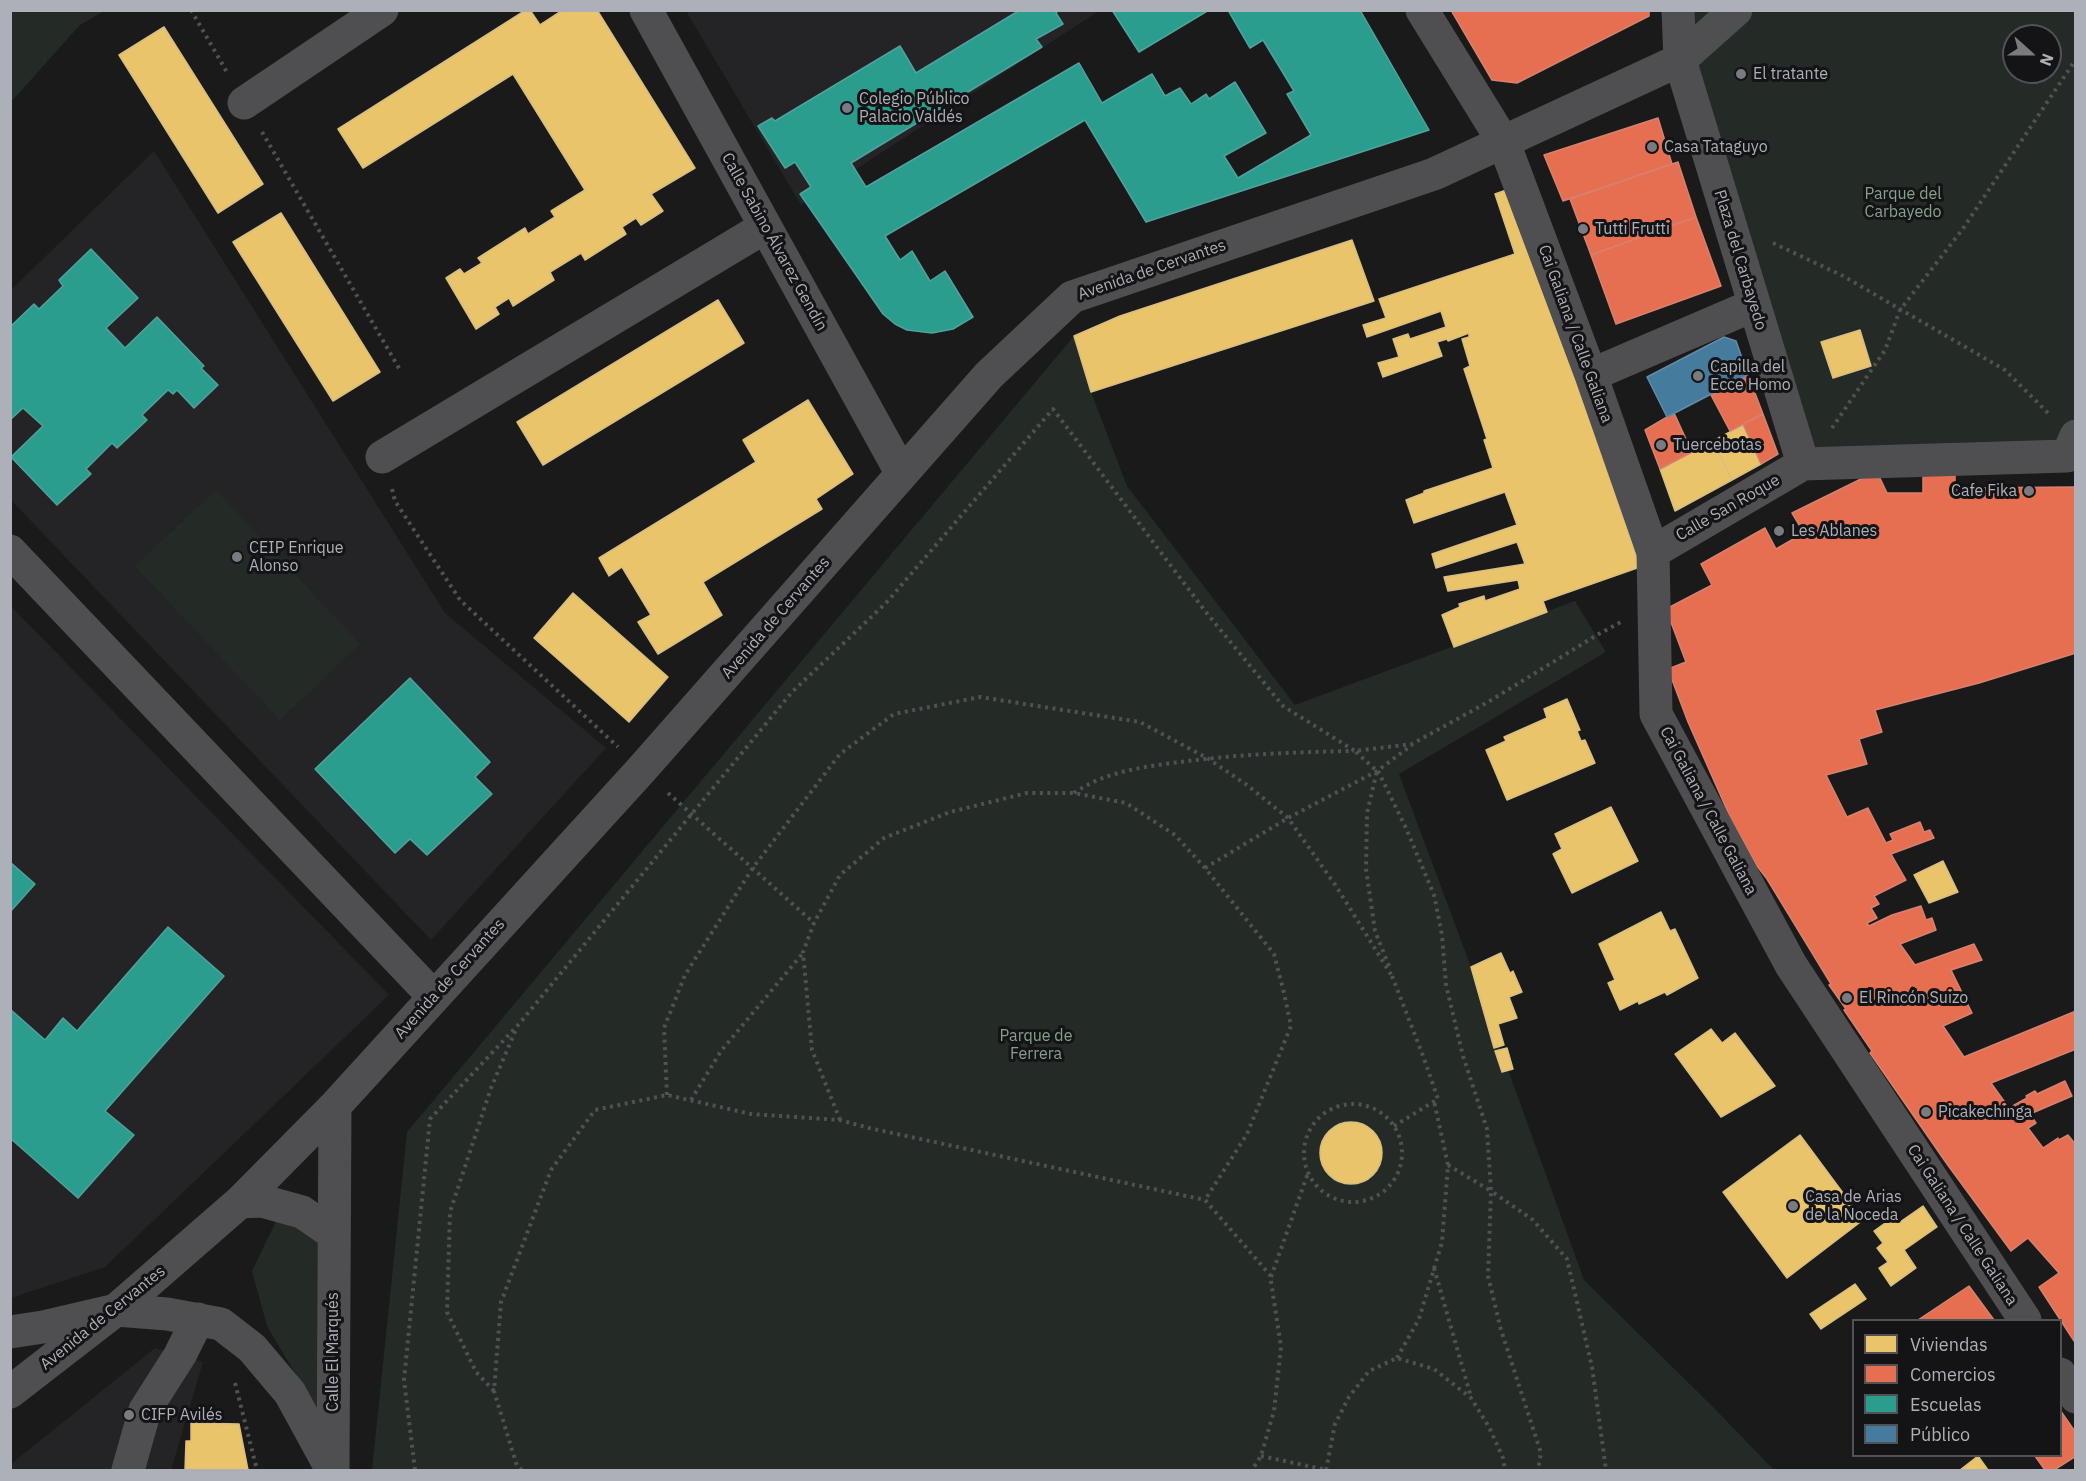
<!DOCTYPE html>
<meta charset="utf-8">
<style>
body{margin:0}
#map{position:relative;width:2086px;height:1481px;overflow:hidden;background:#1a1a1a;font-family:"IBM Plex Sans",sans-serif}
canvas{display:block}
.frame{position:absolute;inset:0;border:12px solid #adafb9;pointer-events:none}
.legend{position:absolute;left:1852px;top:1319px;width:210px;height:138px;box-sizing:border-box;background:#141416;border:2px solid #515257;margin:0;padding:8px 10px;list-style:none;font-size:18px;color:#adafb9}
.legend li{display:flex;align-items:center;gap:12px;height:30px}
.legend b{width:30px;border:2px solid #515257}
.north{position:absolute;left:2002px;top:24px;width:60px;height:60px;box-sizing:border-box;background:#141416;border:2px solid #515257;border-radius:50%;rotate:111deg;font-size:16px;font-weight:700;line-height:24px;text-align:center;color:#adafb9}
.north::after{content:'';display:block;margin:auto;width:21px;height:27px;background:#7a7b81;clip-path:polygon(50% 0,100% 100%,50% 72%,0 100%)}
</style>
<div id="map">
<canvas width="2086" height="1481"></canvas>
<div class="frame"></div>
<ul class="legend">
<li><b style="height:16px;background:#e9c46a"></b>Viviendas</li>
<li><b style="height:16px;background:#e76f51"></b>Comercios</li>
<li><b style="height:16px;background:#2a9d8f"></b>Escuelas</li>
<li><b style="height:16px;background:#457b9d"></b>Público</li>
</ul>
<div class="north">N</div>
</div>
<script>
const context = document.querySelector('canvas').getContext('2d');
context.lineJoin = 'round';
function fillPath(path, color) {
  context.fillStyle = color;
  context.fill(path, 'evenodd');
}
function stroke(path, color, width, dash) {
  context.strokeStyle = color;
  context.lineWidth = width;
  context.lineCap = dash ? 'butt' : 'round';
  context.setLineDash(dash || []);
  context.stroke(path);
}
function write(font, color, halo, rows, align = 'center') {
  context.font = font + ' "IBM Plex Sans",sans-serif';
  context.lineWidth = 6;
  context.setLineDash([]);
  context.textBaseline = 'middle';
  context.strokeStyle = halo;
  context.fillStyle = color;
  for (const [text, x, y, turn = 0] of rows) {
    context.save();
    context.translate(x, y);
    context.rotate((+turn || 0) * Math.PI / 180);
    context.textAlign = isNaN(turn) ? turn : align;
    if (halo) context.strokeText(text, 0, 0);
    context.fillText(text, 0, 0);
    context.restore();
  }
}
const built = new Path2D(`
 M686,11H1099L801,205Z
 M154,151L445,613L606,748L431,940L11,500V290Z
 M10,605L389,995L105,1267L11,1298Z
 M155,1348L203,1362L171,1470H11V1464Z`);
const green = new Path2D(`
 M11,10H104V11L80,25L11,102Z
 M1678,11H2075L2076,436L2067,456L1803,464ZM2014,36H2050V72H2014Z
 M1074,336L1091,392L1127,486L1295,705L1575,601L1606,652L1399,774L1471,967L1584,1280L1712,1406L1774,1470H372L407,1132Z
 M216,490L360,644L280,720L135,566Z
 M279,1215L297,1224L325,1249V1424L267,1326L252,1271Z`);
const homes = new Path2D(`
 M526,10H530L540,25L563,10H597L695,168L651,194L663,211L641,225L636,218L622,227L626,234L585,260L581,253L550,272L554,280L513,306L509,298L495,307L499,314L476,329L446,278L460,269L464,274L482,263L478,258L525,228L528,234L555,217L551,211L585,190L513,74L363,168L338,129Z
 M164,27L263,184L218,213L119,55Z
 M1512,188L1640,567L1543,601L1547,612L1454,647L1442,615L1460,607L1459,604L1484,596L1485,601L1520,589L1518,580L1448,591L1444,577L1525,564L1517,542L1436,568L1432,554L1517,525L1505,492L1414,523L1406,500L1424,493V491L1493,468L1484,440L1487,439L1464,369L1470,366L1462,339L1469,337V333L1448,341L1447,339L1437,342L1442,356L1383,377L1378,363L1399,357L1393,339L1408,334L1410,339L1446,327L1441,311L1367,337L1363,325L1386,318L1379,299L1515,254L1495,194Z
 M281,213L380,372L333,401L233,242Z
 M1352,240L1374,301L1091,392L1074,336L1120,316Z
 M718,300L744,343L543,465L517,422Z
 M1860,330L1871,366L1833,378L1821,342Z
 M808,400L853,474L816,499L822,509L703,582L722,615L658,654L638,622L651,615L622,567L609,576L599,558L756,462L743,440Z
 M1743,425L1761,464L1732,480L1713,441Z
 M1713,441L1732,480L1675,511L1660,469Z
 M573,593L668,677L629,722L534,638Z
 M1567,699L1580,730L1577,731L1581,741L1585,740L1595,763L1507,800L1486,750L1506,741L1504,737L1547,718L1544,709Z
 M1611,807L1638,861L1572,893L1553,854L1562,849L1555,834Z
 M1943,861L1958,892L1929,903L1914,875Z
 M1661,912L1670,931L1675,929L1698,978L1667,995L1665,992L1639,1004L1638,1001L1620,1010L1608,983L1615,980L1599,944Z
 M1501,953L1510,973L1513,971L1522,992L1509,997L1517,1018L1498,1024L1504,1045L1494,1048L1471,967Z
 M1711,1029L1722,1043L1735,1033L1775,1086L1721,1117L1675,1054Z
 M1507,1048L1513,1069L1502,1072L1495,1051Z
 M1320 1153a31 31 0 1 1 62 0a31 31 0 1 1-62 0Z
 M1800,1135L1863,1220L1787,1278L1723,1192Z
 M1923,1206L1937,1227L1904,1250L1916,1268L1891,1286L1879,1268L1888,1262L1877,1248L1883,1243L1874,1231L1895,1216L1900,1222Z
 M1855,1284L1866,1299L1821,1329L1810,1314Z
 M191,1423L239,1424L248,1470H185L186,1441H191Z
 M1978,1456L1988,1470H1960Z`);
const shops = new Path2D(`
 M1451,10H1649V16L1517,83L1492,80Z
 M1658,118L1672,164L1563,201L1544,155Z
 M1678,162L1696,217L1591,255L1570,199Z
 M1696,217L1721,286L1616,324L1591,255Z
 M1748,375L1763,414L1730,431L1711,395Z
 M1674,413L1692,452L1660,469L1645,430Z
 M1763,414L1778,454L1761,464L1743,424Z
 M1923,472H1955V488L2076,487V653L1979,683L1875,710L1882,732L1859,739L1867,764L1826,775L1847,817L1868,808L1886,843L1893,840L1890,834L1920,822L1924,832L1930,830L1934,838L1891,854L1906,880L1874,896L1879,904L1871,908L1877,918L1867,923L1869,926L1892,915L1921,906L1926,920L1932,918L1936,930L1900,944L1915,965L1974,944L1982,960L1951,970L1972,1013L1943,1026L1964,1057L2076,1011V1049L1991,1083L2009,1108L2027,1098L2026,1096L2035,1091L2037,1094L2065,1081L2072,1096L2030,1114L2036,1123L2028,1128L2043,1148L2058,1138L2059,1140L2068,1135L2076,1145V1344L2039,1287L2059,1273L2028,1238L2011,1251L1947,1164L1870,1053L1872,1051L1844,1010L1846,1009L1829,985L1831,984L1767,879L1757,866L1731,819L1688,722L1668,669L1686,662L1666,609L1712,585L1701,564L1765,528L1776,549L1804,533L1792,513L1861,479L1878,474L1887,493H1923Z
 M1969,1286L1994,1320H1918Z
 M2060,1410L2076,1433V1456L2054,1470H2045L2035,1456H2060Z`);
const schools = new Path2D(`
 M1059,10L1056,13L1063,24L1036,39L1042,47L851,163L866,187L1079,63L1102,103L1152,74L1165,96L1180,88L1191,104L1206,94L1209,99L1235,82L1266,133L1224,156L1238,178L1311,135L1287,94L1294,91L1263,40L1250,48L1228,10H1360L1429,130L1146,222L1085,120L885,236L900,260L912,251L930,281L945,271L973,317L953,329L932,333L907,330L895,324L883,314L800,194L811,187L795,162L785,168L758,126L772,118L775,121L900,46L916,73L1020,10Z
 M1112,10H1209L1139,52Z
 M91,249L138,298L106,328L125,348L157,317L204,366L201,368L218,385L194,408L177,390L173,394L168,390L142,415L147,420L117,448L112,443L86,469L91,474L57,505L11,457L43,426L23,408L10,420V327L34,304L39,309L63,286L59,280Z
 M410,678L490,762L475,777L492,794L427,855L410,839L395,853L315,769Z
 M10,862L35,884L10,912Z
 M168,927L224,976L105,1111L134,1135L78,1198L10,1138V1078L12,1076L10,1074V1009L45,1040L63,1018L77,1031Z`);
const public = new Path2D(`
 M1724,337L1736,341L1748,375L1667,417L1647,377Z`);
const path = new Path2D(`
 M191,10L228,74
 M262,132L400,370
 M1773,243L1843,276L2005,370L2050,415
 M1832,428L1885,350L1900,310L1962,230L2076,59
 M392,489L395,501L460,600L618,747
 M1378,771L1406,828L1434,895L1442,935L1446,985L1463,1056L1487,1129L1491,1191L1533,1220L1567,1259L1592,1367L1606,1470
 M668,793L814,923
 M1074,793C1107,770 1150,766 1188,761C1243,754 1299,752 1354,751
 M1205,868L1288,818L1377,771L1412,745
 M1389,966L1375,931L1366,869L1367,813L1377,771L1355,751L1412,744L1488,702L1597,635L1621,622
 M1392,976L1422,1053L1438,1099L1394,1126
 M667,1095L664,1028L685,975L752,869L840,754L894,714L980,697L1140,722L1207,758L1247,785L1288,818L1336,886L1392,976
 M691,1100L721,1051L803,953
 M1304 1153a49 49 0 1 1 98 0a49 49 0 1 1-98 0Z
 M840,1120L812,1050L803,952L814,923L840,875L884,838L950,812L1027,793H1074L1126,803L1175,835L1205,868L1274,954L1284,993L1291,1026L1247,1134L1205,1200
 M1448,1165L1491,1191L1488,1276L1501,1330L1541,1453L1538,1470
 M1434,1268L1471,1397
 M1271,1277L1308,1173
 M1397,1358L1419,1319L1442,1242L1448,1165L1434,1101
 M235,1383L257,1470
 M494,1391L476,1372L447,1312L450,1212L491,1088L517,1027
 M1261,1456L1327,1470
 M415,1470L404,1380L430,1119L519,1024L792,692L886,603L1053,409L1205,611L1283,706L1355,751
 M522,1470L517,1466L494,1391L501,1302L551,1170L595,1110L667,1095L751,1114L840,1120L869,1128L1205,1200L1270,1275L1281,1347L1274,1411L1261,1456L1252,1470
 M1326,1470L1335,1424L1349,1397L1369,1371L1397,1358L1434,1369L1471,1398L1489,1427L1503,1458L1505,1470`);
const minor = new Path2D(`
 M646,10L902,474
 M1422,10L1504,143L1591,375L1653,552L1656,714L1791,965L2025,1320
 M1678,10L1680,60L1803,464L2067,456L2076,436
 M244,103L382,10
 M1591,375L1754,305
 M382,457L765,227
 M10,551L434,997
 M1653,552L1803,464
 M240,1202L262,1201L302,1212L334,1234
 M10,1332L43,1327L116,1310L167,1314L221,1324L252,1348L290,1393L332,1470
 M2060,1374L2076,1397
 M10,1392L116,1310L240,1202L335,1106L642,769L989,375L1072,297L1434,174L1680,60L1736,10
 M333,1469L335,1106
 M128,1470L145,1410L180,1355L198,1319`);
const markers = [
 [1741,74,6,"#7a7b81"],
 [847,108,6,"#7a7b81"],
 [1652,147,6,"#7a7b81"],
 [1583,229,6,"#7a7b81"],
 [1698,376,6,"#7a7b81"],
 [1661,445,6,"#7a7b81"],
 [2029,491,6,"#7a7b81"],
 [1779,531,6,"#7a7b81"],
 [237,557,6,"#7a7b81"],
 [1847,998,6,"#7a7b81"],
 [1926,1112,6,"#7a7b81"],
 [1793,1206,6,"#7a7b81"],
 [129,1415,6,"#7a7b81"]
];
const poiNames = [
 ["El tratante",1753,74],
 ["Colegio Público",859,99],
 ["Palacio Valdés",859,117],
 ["Casa Tataguyo",1664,147],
 ["Tutti Frutti",1595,229],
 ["Capilla del",1710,367],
 ["Ecce Homo",1710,385],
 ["Tuercebotas",1673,445],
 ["Cafe Fika",2017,491,"right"],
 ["Les Ablanes",1791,531],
 ["CEIP Enrique",249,548],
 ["Alonso",249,566],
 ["El Rincón Suizo",1859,998],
 ["Picakechinga",1938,1112],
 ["Casa de Arias",1805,1197],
 ["de la Noceda",1805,1215],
 ["CIFP Avilés",141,1415]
];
const parkNames = [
 ["Parque del",1903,194],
 ["Carbayedo",1903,212],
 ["Parque de",1036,1036],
 ["Ferrera",1036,1054]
];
const streetNames = [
 ["Calle Sabino Álvarez Gendín",774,242,61],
 ["Plaza del Carbayedo",1740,260,73],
 ["Avenida de Cervantes",1152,270,-19],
 ["Cai Galiana / Calle Galiana",1575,334,70],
 ["Calle San Roque",1728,508,-30],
 ["Avenida de Cervantes",776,618,-49],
 ["Cai Galiana / Calle Galiana",1708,811,62],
 ["Avenida de Cervantes",450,979,-48],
 ["Cai Galiana / Calle Galiana",1962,1225,57],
 ["Avenida de Cervantes",103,1318,-39],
 ["Calle El Marqués",333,1352,-90]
];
fillPath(built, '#242426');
fillPath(green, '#242a25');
fillPath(homes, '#e9c46a');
stroke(homes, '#d7be82', 1.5);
fillPath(shops, '#e76f51');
stroke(shops, '#d68270', 1.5);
fillPath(schools, '#2a9d8f');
stroke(schools, '#51a29c', 1.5);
fillPath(public, '#457b9d');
stroke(public, '#648ba5', 1.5);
stroke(path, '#505153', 4, [3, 4.5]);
stroke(minor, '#4f4f52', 33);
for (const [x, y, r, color] of markers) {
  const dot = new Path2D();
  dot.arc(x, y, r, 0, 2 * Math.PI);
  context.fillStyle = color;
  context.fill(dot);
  stroke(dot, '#141416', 2);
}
write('16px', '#adafb9', '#141416', poiNames, 'left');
write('16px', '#86a18b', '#141416', parkNames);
write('16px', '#adafb9', '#141416', streetNames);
</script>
